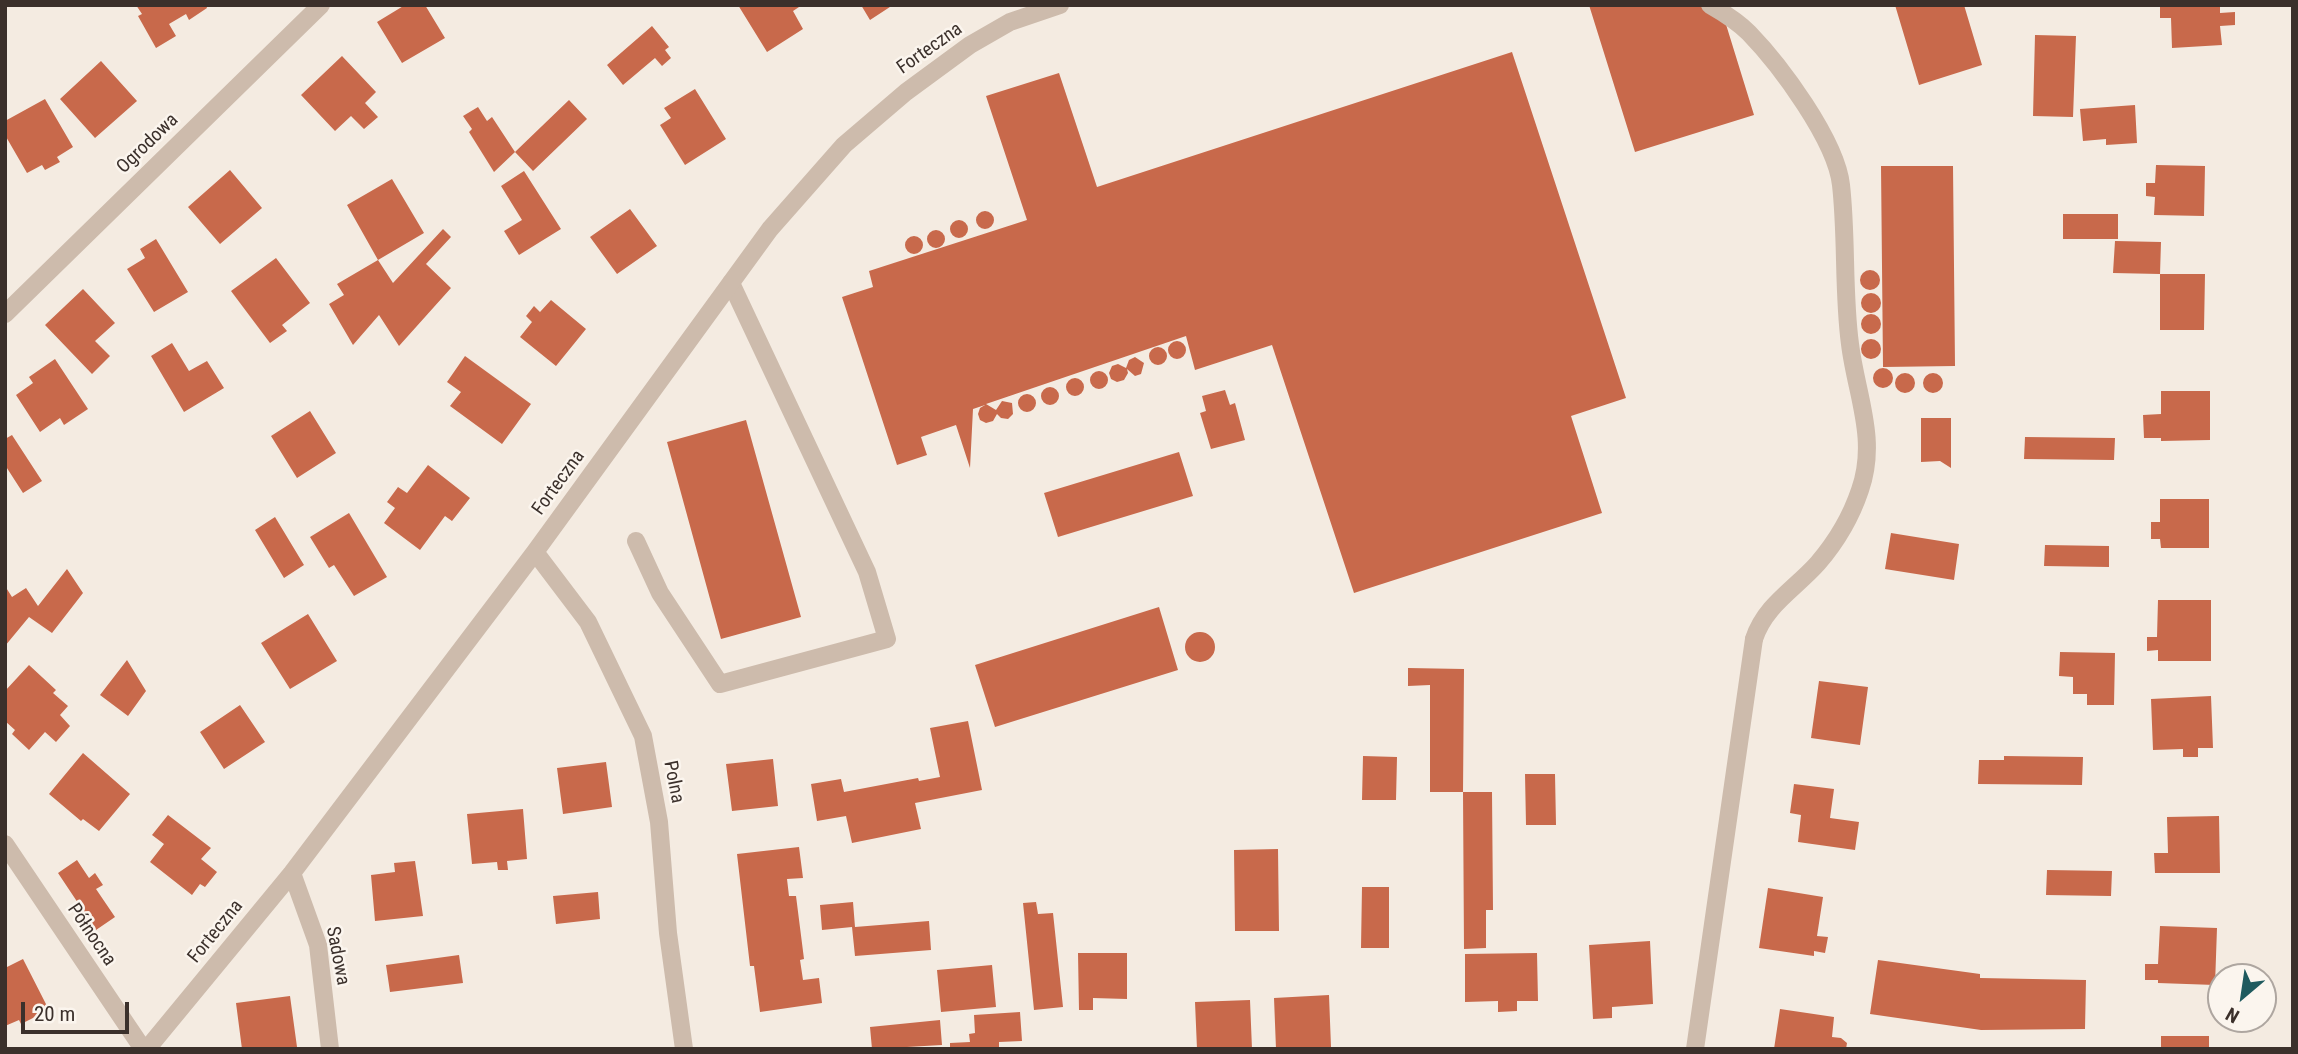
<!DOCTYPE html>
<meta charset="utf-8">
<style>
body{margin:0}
#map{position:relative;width:2298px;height:1054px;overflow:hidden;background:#f4ebe1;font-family:"Roboto Condensed",sans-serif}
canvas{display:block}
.frame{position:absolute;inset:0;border:7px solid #3b302b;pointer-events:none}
.north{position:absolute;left:2207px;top:963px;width:70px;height:70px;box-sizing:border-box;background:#fbf5ee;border:2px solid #aea6a0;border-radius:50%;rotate:209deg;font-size:19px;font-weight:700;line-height:28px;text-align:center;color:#3b302b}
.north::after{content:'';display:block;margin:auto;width:24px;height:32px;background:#1f5a5e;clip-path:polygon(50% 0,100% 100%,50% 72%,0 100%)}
.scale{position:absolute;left:21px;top:1002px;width:108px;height:32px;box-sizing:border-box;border:4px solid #3b302b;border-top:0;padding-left:9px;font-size:21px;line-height:24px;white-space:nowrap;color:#3b302b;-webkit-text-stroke:5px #fbf5ee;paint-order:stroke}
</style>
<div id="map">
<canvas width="2298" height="1054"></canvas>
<div class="frame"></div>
<div class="north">N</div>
<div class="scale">20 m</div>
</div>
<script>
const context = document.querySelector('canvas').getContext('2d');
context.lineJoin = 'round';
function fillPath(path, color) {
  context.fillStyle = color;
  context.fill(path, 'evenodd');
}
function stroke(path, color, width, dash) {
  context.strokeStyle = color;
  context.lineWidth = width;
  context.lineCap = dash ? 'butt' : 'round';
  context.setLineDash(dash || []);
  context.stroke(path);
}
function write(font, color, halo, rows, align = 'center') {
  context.font = font + ' "Roboto Condensed",sans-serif';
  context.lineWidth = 5;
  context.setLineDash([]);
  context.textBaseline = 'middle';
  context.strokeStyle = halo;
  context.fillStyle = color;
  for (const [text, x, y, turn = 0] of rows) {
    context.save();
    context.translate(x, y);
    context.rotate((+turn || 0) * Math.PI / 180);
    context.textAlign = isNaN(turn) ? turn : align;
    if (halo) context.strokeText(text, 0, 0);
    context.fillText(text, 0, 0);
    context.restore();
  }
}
const building = new Path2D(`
 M136,5H206L207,8L189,20L186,14L169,24L176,36L156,48L138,16L142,14Z
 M405,5H425L445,38L402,63L377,22Z
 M738,5H802L793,11L803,29L767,52Z
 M861,5H893L870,20Z
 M1589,5H1720L1754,115L1635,152Z
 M1895,5H1964L1982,65L1919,85Z
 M2160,5H2220V13L2235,12V25L2220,26L2222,45L2172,48L2171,18H2160Z
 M652,26L669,47L665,50L671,58L662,66L655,58L623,85L607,65Z
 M2035,35L2076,36L2073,117L2033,116Z
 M1512,52L1626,398L1571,416L1602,513L1354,593L1272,345L1195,370L1186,336L986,404L996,410L1002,401L1012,403L1013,414L1008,419L1001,418L997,414L993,421L986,423L980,420L978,414L980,408L985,405L973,409L970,468L956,425L921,437L927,455L897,465L842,297L873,287L869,271L1027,220L986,96L1059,73L1097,187Z
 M342,56L376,92L365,103L378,117L364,129L351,116L335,131L301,95Z
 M101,61L137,101L95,138L60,99Z
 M695,89L726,139L685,165L660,125L671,118L664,108Z
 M45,99L73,147L57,157L60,162L45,170L42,165L27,173L5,135V121Z
 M569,100L587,119L533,171L515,152L494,172L469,132L472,129L463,116L478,107L487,121L492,117L515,152Z
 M2135,105L2137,143L2106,145V139L2083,141L2080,109Z
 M2156,165L2205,166L2204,216L2154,215L2155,197L2146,196V183H2155Z
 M1881,166H1953L1955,366L1883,367Z
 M230,170L262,208L220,244L188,207Z
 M524,171L561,229L519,255L504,231L522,220L501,186Z
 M392,179L424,233L378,260L347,205Z
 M630,209L657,246L617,274L590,237Z
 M976 220a9 9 0 1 1 18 0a9 9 0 1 1-18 0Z
 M2063,214H2118V239H2063Z
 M950 229a9 9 0 1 1 18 0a9 9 0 1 1-18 0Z
 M443,229L451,237L426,264L451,288L399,346L379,315L353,345L329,304L344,295L337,284L378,260L393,283Z
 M927 239a9 9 0 1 1 18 0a9 9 0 1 1-18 0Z
 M905 245a9 9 0 1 1 18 0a9 9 0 1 1-18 0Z
 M156,239L188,292L154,312L127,269L145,258L140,249Z
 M2115,241L2161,242L2160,274H2205L2204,330H2160V274L2113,273Z
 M276,258L310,303L282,325L287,331L270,343L231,291Z
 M1860 280a10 10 0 1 1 20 0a10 10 0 1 1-20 0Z
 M83,289L115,323L95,341L110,356L92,374L45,325Z
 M1861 303a10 10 0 1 1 20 0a10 10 0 1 1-20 0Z
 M551,300L586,329L556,366L520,337L532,322L526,316L534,306L540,312Z
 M1861 324a10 10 0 1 1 20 0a10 10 0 1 1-20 0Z
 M1861 349a10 10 0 1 1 20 0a10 10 0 1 1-20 0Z
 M1168 350a9 9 0 1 1 18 0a9 9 0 1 1-18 0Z
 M172,343L189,371L207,361L224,388L184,412L151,356Z
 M1149 356a9 9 0 1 1 18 0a9 9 0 1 1-18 0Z
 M465,356L531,404L502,444L450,406L461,392L447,382Z
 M1135,357L1144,363L1141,374L1135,376L1127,369L1128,373L1124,380L1117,382L1111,379L1109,373L1112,366L1118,364L1126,368L1129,360Z
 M55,359L88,409L64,425L60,418L40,432L16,395L33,383L29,377Z
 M1873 378a10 10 0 1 1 20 0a10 10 0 1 1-20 0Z
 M1090 380a9 9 0 1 1 18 0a9 9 0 1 1-18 0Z
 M1923 383a10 10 0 1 1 20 0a10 10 0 1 1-20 0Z
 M1895 383a10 10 0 1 1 20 0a10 10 0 1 1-20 0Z
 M1066 387a9 9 0 1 1 18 0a9 9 0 1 1-18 0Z
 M1041 396a9 9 0 1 1 18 0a9 9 0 1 1-18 0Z
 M1225,390L1230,405L1235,403L1245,440L1211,449L1200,413L1206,411L1202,396Z
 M2161,391H2210V440L2161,441V438H2144L2143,415L2161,414Z
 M1018 403a9 9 0 1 1 18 0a9 9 0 1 1-18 0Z
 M310,411L336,453L297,478L271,436Z
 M1921,418H1951V468L1940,461L1921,462Z
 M746,420L801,617L721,639L667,442Z
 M12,435L42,481L23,493L5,465V439Z
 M2025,437L2115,438L2114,460L2024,459Z
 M1179,452L1193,496L1058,537L1044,493Z
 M428,465L470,498L452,521L445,516L420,550L384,523L395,508L387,502L398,487L407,493Z
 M2160,499H2209V548H2161L2160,539H2151V522H2160Z
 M349,513L387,577L354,596L334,565L329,568L310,537Z
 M275,517L304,565L284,578L255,530Z
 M1891,533L1959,544L1954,580L1885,569Z
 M2045,545L2109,546V567L2044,566Z
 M67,569L83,593L52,633L29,617L5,646V586L12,597L26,588L38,606Z
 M2158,600H2211V661H2158V650L2147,651V637H2157Z
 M1159,607L1178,670L995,727L975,665Z
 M308,614L337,661L290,689L261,643Z
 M1185 647a15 15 0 1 1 30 0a15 15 0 1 1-30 0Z
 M2060,652L2115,653L2114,705H2087V694H2073V677L2059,676Z
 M127,660L146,691L128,716L100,695Z
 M29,665L56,690L53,693L68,706L60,715L70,726L56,742L45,732L29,750L12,734L15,730L5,721V691Z
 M1408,668L1464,669L1463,792H1430V685L1408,686Z
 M1819,681L1868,687L1860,745L1811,738Z
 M2211,696L2213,748H2198V757H2183V749L2153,750L2151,699Z
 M240,705L265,742L224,769L200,732Z
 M968,721L982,790L915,803L921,829L852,843L846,816L817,821L811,784L841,779L844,792L918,778L919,781L940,777L930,728Z
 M83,753L130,794L99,831L83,819L81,821L49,794Z
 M1363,756L1397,757L1396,800H1362Z
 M2004,756L2083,757L2082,785L1978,784L1979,760H2004Z
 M773,759L778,806L732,811L726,764Z
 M606,762L612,807L563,814L557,768Z
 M1525,774H1555L1556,825H1526Z
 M1794,784L1834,789L1830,818L1859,822L1855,850L1798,842L1801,815L1790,813Z
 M1463,792H1492L1493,910H1486V948L1464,949Z
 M523,809L527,859L507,861L508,870H498L497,862L472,864L467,814Z
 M168,815L211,848L201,859L217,872L205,887L200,884L192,895L150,862L164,844L152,835Z
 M2219,816L2220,873H2155L2154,853H2168L2167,817Z
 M799,847L803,878L787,879L789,896H796L804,959L800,960L803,980L819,978L822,1003L760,1012L754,966H750L737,854Z
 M1278,849L1279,931H1235L1234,850Z
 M77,860L89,878L95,873L103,885L96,889L115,917L96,930L58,873Z
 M415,861L423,916L375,921L371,875L395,872L394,863Z
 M2047,870L2112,871L2111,896L2046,895Z
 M1362,887H1389V948H1361Z
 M1768,888L1823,897L1817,936L1828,937L1825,953L1814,951V956L1759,948Z
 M598,892L600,919L556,924L553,896Z
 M853,902L855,927L929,921L931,950L855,956L852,927L822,930L820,905Z
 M1036,902L1038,914L1053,913L1063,1007L1034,1010L1023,903Z
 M2160,926L2217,928L2215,985L2158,983V980H2145V964H2158Z
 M1650,941L1653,1004L1612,1007V1018L1593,1019L1589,945Z
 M1078,953H1127V999L1093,998V1010H1079Z
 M1537,953L1538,1001H1517V1011L1498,1012V1001L1465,1002V954Z
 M459,955L463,983L390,992L386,965Z
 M23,959L49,1010L21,1024L19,1020L5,1026V968Z
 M1878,960L1980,974V978L2086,980L2085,1029L1981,1030L1870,1014Z
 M992,965L996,1007L941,1012L937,970Z
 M1329,995L1331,1047L1276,1049L1274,998Z
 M290,996L297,1047L242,1049L236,1003Z
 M1250,1000L1252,1049H1197L1195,1002Z
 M1780,1009L1834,1017L1832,1037L1841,1038L1847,1043L1846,1049H1774Z
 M1020,1012L1022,1041L999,1042V1049H950V1043L970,1042L969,1034L975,1033L974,1015Z
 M940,1020L942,1045L872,1049L870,1027Z
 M2161,1036H2209V1049H2161Z`);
const lane = new Path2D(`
 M1710,5C1724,13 1738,22 1749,33C1780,65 1836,140 1841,185C1847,238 1843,292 1850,344C1856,394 1878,439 1860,490C1851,517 1836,542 1818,563C1795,589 1765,605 1754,639
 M636,541L660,593L720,684L887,639L867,572L731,283`);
const street = new Path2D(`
 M5,314L321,5
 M535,552L588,622L643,736L659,822L668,933L684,1049
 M5,844L143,1049
 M292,873L318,945L330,1049
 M147,1049L292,873L535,552L770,229L844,145L906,92L970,45L1010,22L1060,5
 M1695,1049L1754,639`);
const streetNames = [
 ["Forteczna",930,49,-35],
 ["Ogrodowa",148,144,-44],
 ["Forteczna",559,483,-54],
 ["Polna",673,782,79],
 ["Forteczna",216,932,-51],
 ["Północna",91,935,56],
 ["Sadowa",337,956,79]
];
fillPath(building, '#c8694b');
stroke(lane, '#cdbbac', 18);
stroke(street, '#cdbbac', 18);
write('19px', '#3b302b', '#fbf5ee', streetNames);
</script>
